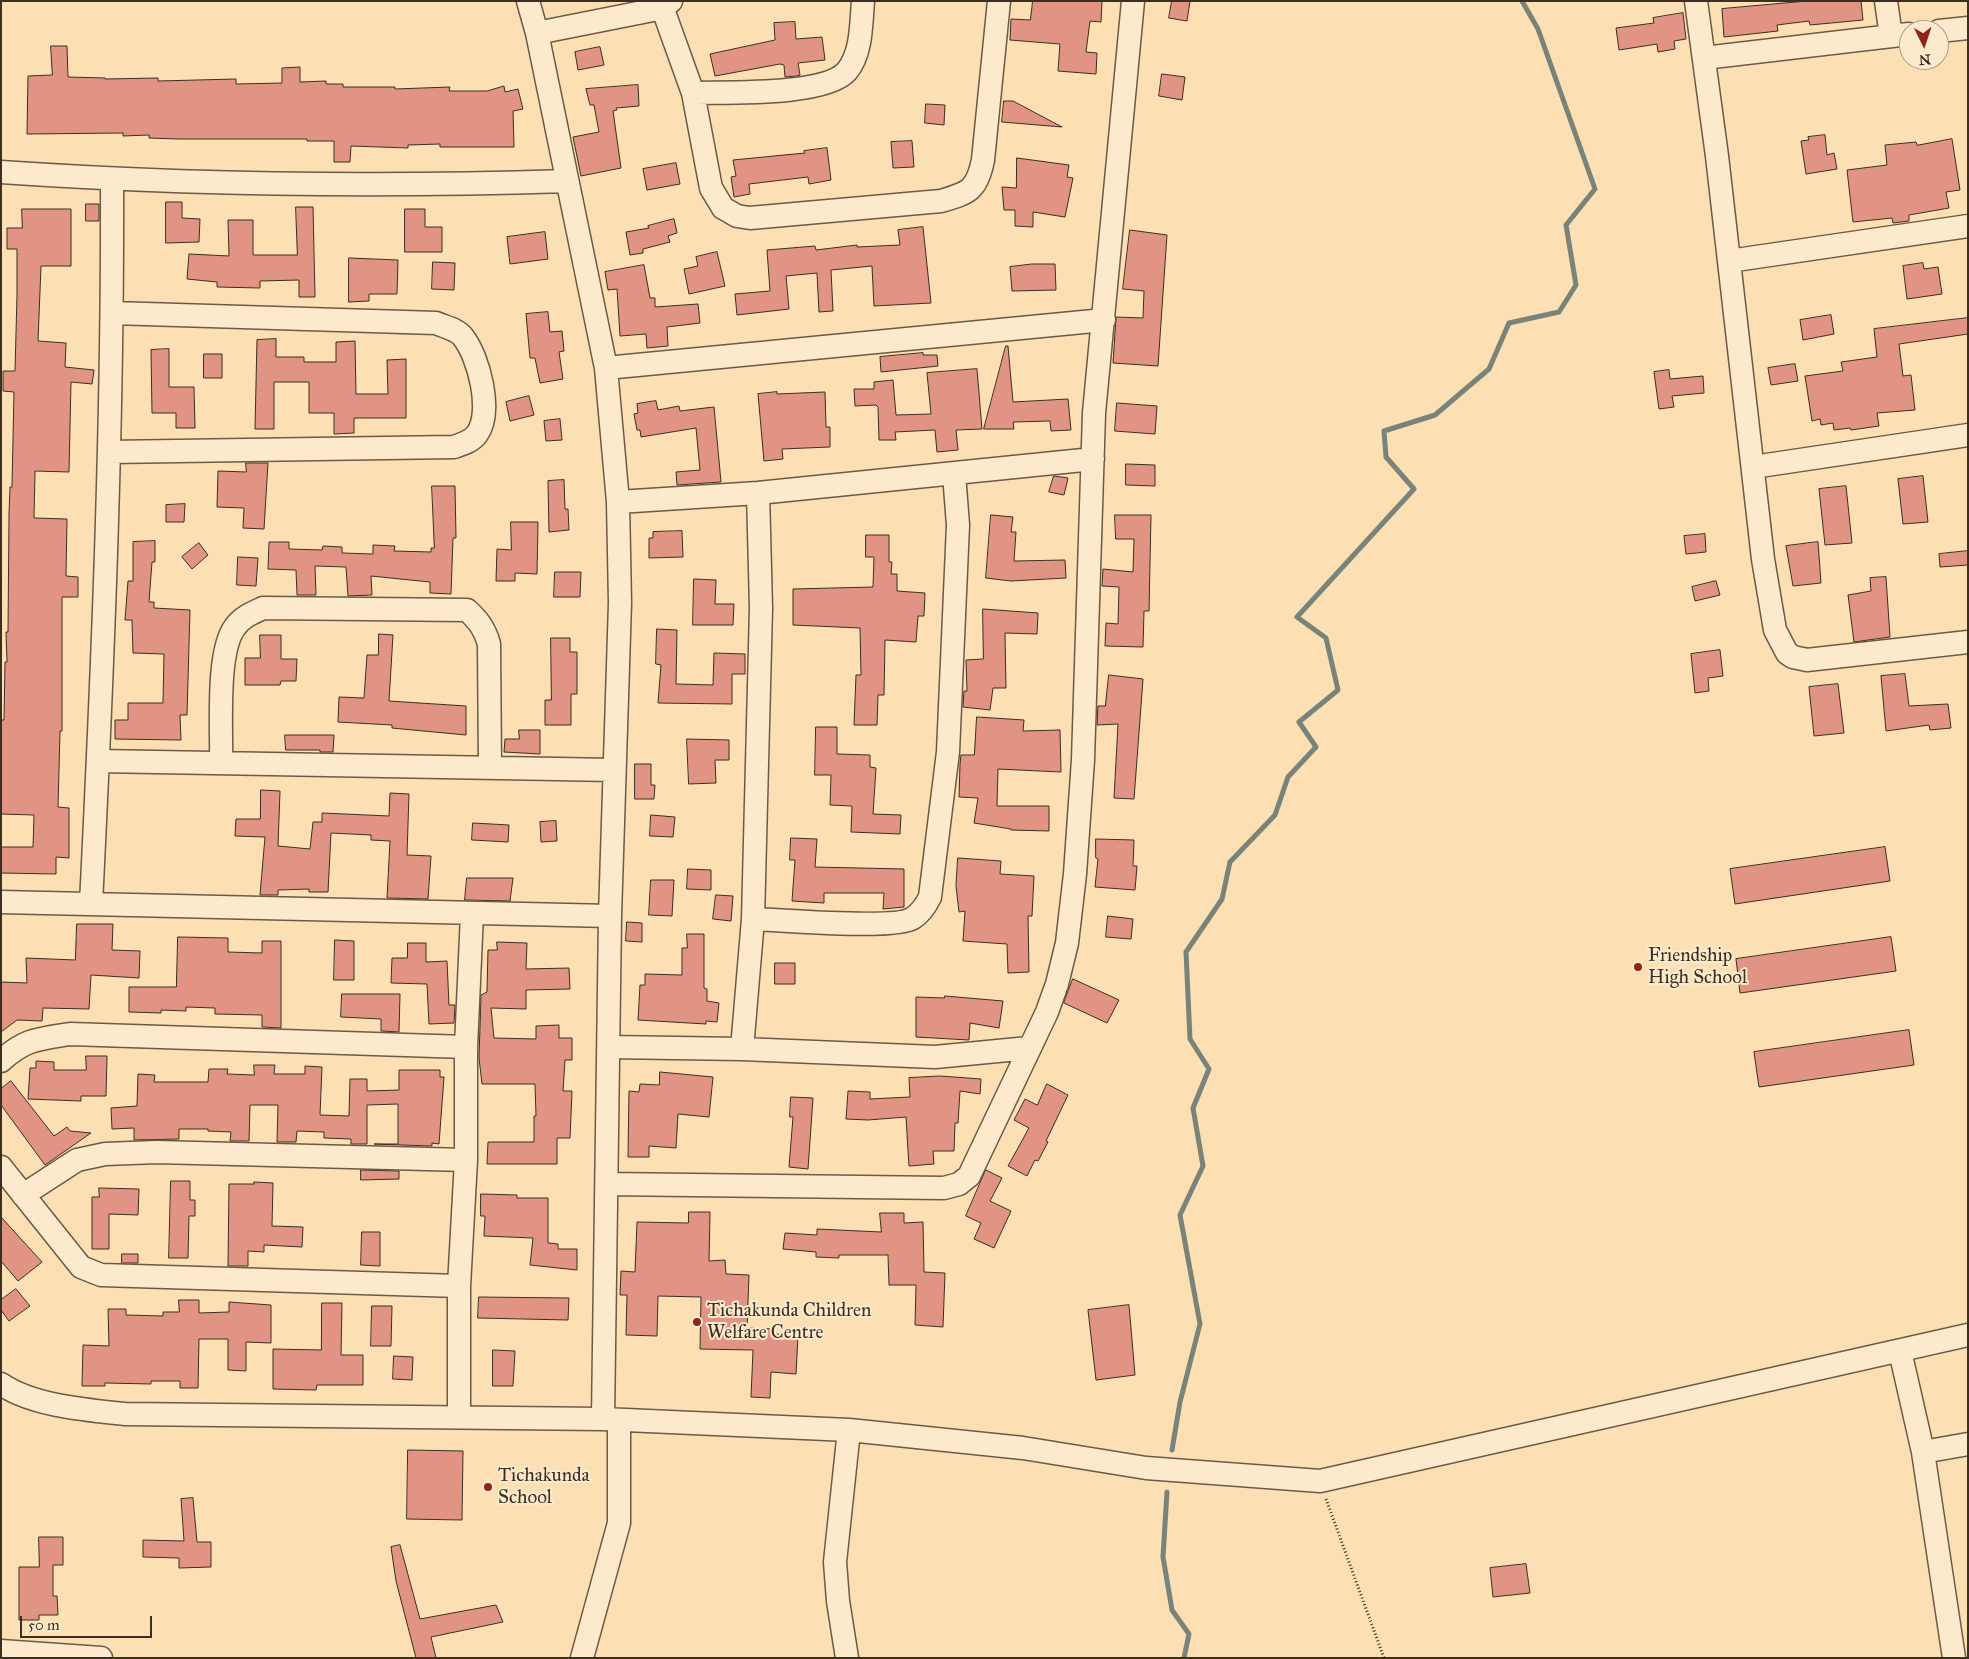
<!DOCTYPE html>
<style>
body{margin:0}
#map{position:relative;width:1969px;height:1659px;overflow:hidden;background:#fcdfb2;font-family:"IM FELL Great Primer",serif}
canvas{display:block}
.frame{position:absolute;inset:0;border:2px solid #3b2e22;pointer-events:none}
.north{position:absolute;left:1899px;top:20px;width:50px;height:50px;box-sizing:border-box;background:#fdeacd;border:1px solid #af9f89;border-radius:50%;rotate:176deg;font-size:14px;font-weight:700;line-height:20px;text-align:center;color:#3b2e22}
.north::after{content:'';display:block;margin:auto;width:18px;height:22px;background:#8f2418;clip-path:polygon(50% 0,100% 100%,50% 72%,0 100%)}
.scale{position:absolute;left:20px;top:1616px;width:132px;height:22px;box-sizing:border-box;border:2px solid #3b2e22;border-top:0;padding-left:6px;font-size:15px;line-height:18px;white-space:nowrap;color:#3b2e22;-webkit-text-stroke:4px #fdeacd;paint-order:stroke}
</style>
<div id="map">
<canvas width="1969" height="1659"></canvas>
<div class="frame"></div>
<div class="north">N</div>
<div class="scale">50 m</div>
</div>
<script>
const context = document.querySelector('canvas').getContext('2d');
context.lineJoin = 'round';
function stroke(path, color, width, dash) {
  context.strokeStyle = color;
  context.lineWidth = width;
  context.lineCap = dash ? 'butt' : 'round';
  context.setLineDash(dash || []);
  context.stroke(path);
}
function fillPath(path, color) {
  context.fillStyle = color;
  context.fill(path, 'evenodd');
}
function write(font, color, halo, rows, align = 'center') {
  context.font = font + ' "IM FELL Great Primer",serif';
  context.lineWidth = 4;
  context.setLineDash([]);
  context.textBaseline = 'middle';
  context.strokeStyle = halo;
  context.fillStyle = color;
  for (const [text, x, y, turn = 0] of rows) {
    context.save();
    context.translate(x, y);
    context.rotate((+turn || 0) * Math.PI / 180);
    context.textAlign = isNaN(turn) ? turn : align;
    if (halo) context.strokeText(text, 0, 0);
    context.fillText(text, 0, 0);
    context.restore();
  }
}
const stream = new Path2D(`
 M1172,1450L1180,1402L1200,1324L1180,1215L1203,1166L1193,1108L1209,1069L1190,1039L1186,952L1222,899L1230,862L1275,815L1288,777L1316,747L1299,722L1338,690L1326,638L1297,617L1414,489L1386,457L1384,431L1435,415L1489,369L1509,323L1559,312L1576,285L1566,225L1595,189L1538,29L1522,1
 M1167,1492L1163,1557L1172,1610L1189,1634L1184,1658`);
const building = new Path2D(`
 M1033,1H1102L1101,22L1090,21L1086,52L1097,53L1096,74L1058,71L1060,44L1010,40L1011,19L1030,20Z
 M1172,1H1190L1187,21L1169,18Z
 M1807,1H1861L1863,20L1810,25L1809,21L1777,25L1778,31L1724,37L1722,9Z
 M1683,13L1686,39L1674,41L1675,49L1658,52L1657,44L1619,50L1616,28L1654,23L1653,18Z
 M795,22L796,39L822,37L825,60L798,63L800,75L797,76L785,77L784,65L780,64L715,76L710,54L775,40L774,23Z
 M51,46H67L68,77L105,78V79L158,78V81L236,79V84L282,83V68L300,67V82L326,81V84H343V87H395V89L450,87L449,91H487L504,86L505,92L518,89L523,109L513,111L514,147H440V144L408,145V148L351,146L350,162H334V141H307V139H178L149,138V135L123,136V133L27,134L28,76L52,75Z
 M600,47L604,65L578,70L575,52Z
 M1162,74L1185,77L1182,100L1159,96Z
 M638,85L639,106L616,108L617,110L613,111L621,168L581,176L573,137L599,132L594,105H590L586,89Z
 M1004,101H1013L1062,127L1002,122Z
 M926,104L945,105L944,125L925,123Z
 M1825,135L1827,155L1834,153L1837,169L1806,174L1801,141L1809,140L1808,137Z
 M1952,139L1960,190L1946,192L1949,208L1909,215V221L1893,223L1892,218L1853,222L1847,170L1887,165L1885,145L1916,142L1917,145Z
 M912,141L914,167L893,168L891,142Z
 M827,148L831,180L809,184L808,177L749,184L750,194L734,197L731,177L736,176L733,160L805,153L804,151Z
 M1017,158L1069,165L1067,177L1073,178L1065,217L1033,212V227L1015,226V210H1004L1002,187L1016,188Z
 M676,163L680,184L647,190L643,169Z
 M166,202H182V218L200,219L199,242L166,243Z
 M86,204H99V221H86Z
 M296,207H313L315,297H299V280L260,281V288L217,287V282L187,279L189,254L229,256L228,220H253V255H297Z
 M22,209H71V266H41L38,341L66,343L65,367L94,370L92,384L71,382L69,472L35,471L34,518L67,519L66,576L78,577V597H62V731H60L58,807L69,808V858L56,857V874L1,873V847H33L34,815L1,814V720H4L5,662H7L6,632H8L9,515L10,487H12L14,392L3,391V371H15L17,295V249H7V228H22Z
 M405,209H425V227H442V252H405Z
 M674,219L677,233L668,236L670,242L643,249V253L630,255L626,232L649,228L648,226Z
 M923,227L931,303L874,306L872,266L831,270L833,311L819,312L817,273L786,276L789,309L737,315L735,294L770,291L767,250L815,246L816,250L857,245V247L900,245L898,230Z
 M1130,230L1167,235L1158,366L1113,363L1116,317L1143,318L1144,291L1123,289Z
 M545,232L548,259L510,264L507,237Z
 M717,252L725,286L689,294L684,269L698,266L696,257Z
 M349,258L398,260L397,294H369V301L349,302Z
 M433,262L455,263L454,290L432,289Z
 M1923,263L1924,269L1938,267L1942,294L1907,299L1903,266Z
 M1032,264H1055L1056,290L1012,291L1010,267Z
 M644,265L650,298H655V307L698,304L700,323L667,327L668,346L647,348L646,334L620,336L617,289L608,290L605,272Z
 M548,312L550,332L562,331L564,351L559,352L563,379L540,383L535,358H530L526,314Z
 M1831,315L1834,334L1803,340L1800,320Z
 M1968,318V334L1899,344L1903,376L1911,375L1915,410L1877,413L1879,426L1851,430L1850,428L1834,430L1833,423L1821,425L1820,419L1812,421L1805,376L1843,371L1841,362L1877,357L1874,329Z
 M276,339V357H304V362H336V342L355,341L356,394H388L387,360L406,359V418H354V433L334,434V413H309V382H274V429H255L257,340Z
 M1006,346H1008L1013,402L1068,399L1071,430L1051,431L1050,421L1013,422L1014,429H984Z
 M169,349V387H194L195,428H176V413H152L151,350Z
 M923,353V355H937L938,366L881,372L880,357Z
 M204,354H222V378H204Z
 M1795,364L1798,381L1771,385L1768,368Z
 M977,369L982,429L956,430L958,450L937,452L935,430L895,432L896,440H879L878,407L876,405L855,406L854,389H874V382L893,380L896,415L931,414L927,373Z
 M1669,370L1670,379L1703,376L1704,393L1672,396L1674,407L1659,409L1654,372Z
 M777,392V394L825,392L826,427H830V447L782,449L783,459L764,461L758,394Z
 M529,396L534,415L510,421L506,402Z
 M656,401L658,410L679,406L680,411L714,407L721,482L677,485L676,472L700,470L696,428L641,437L640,430H637L634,414L638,413L637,404Z
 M1117,403L1157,406L1155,434L1115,431Z
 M560,419L562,440L546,441L544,421Z
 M246,463H268L264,529L243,528L244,508L217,507L218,471L246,472Z
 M1126,464L1155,465V486L1126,485Z
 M1054,476L1068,478L1064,495L1049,492Z
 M1923,476L1928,522L1903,524L1898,479Z
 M564,480L565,509H568L569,530L549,532L548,481Z
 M432,486H455L456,538H453L451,594L430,593V582L371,576L372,595L348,596L346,567L315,566L316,595H297L296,570L268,569L269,542H289V549L322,550L323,546L342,547V553L373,554V545L395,546L394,551L431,552V548H434Z
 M1846,486L1852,543L1825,545L1819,489Z
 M185,504L184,522H166V505Z
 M991,515L1013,517L1011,532H1016L1014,561L1065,560L1066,578L1011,581L986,578Z
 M1115,515H1151L1149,611H1144L1143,647L1105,646L1106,623L1118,624L1119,587L1102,586L1103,569L1133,572L1134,539H1116Z
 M511,522H538L537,574L515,573V581H496L497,549L511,550Z
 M682,531L683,557L649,558V538H653V532Z
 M1705,534L1706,552L1686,554L1684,536Z
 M866,535H889V562H892L891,574H897V591L925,593L924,616H918L916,642L885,640L884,695H878L877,725H854L856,675H861L860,628L793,625V589L873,587L874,557H866Z
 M155,541V562H152L149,602H154V608L190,610L187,715H180L181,740L115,739V720H128V703H163L164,654L133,653L132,620H125L128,581H133V542Z
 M1818,542L1821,583L1793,586L1786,546Z
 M199,543L208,555L192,569L182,557Z
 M1968,551V565L1940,567L1939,554Z
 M238,557L258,558L256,586L237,585Z
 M555,572H581L580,597H554Z
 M1886,577L1890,637L1854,642L1848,595L1871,591L1870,578Z
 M694,579L716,580L715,604H734L733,625H693Z
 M1716,581L1720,595L1695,601L1692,587Z
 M983,609L1038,613L1037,634L1005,633L1006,688H993L990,710L963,707L964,691H967L966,660L983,659Z
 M657,629L677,630L676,684L713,685L714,653L745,654V674H732V704L658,703L661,665L656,664Z
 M379,634L393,635L389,701L466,706V735L392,728V725L338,722L339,697L364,698L367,655H378Z
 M260,635H281V659H297L296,681H281L280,685H245V658H260Z
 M551,638H570V652H577V694H571V725H545V700H551Z
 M1720,650L1723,676L1708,678L1709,691L1695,693L1691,654Z
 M1905,674L1909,706L1948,704L1951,728L1930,730L1929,725L1886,731L1881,676Z
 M1109,675L1143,679L1134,799L1114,798L1118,724L1097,725L1098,706H1105Z
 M1838,684L1844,733L1814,736L1809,687Z
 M977,717L1024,720L1023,731L1060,730L1061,772L998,769L997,806H1049V831L1011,830V829L974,823L978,798L959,797L960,764L961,755H974Z
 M816,727H837V754L870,755V767L876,768L873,814L901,815L900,834L851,832L852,806L830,805L831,775H815Z
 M519,730H540V754L504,752L505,739H519Z
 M285,735H334L333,752H320V750H286Z
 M687,739L729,740V760H715L716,783L689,784Z
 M635,764H651V785H655L654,799H635Z
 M261,790L280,791L278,846L310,849L313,822H322V813L389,816L390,793L409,794L407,855L431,856L428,899L387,898L390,841L371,840V835L331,833L328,892H309V889L278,890V895H260L265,837L235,836L236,819H260Z
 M651,815L675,817L673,837L650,836Z
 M556,821L557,841L541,842L540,822Z
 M473,823L509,825L508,842L472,840Z
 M791,838L817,839L815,867L904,869V907L883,909L884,893H824V903L792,901L795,860H790Z
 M1096,839L1134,840L1133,866H1137L1135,890L1095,887L1098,859L1096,858Z
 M1885,847L1890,881L1735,904L1730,869Z
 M958,858L1001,861L1000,874L1034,876L1032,916H1028L1029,972L1008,973L1007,944L963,941L965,911L959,912L956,886Z
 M688,869L711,870V890L687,889Z
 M467,878H513L510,901L465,900Z
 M651,880H674L672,916L649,915Z
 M716,895L733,896L731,921L713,919Z
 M1108,916L1133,919L1131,939L1106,937Z
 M627,922L642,923V942L626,941Z
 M77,924H113L112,950L140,951L139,978L91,975L89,1009L43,1008L42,1021L17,1020L1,1032V982L27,983L26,958L75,960Z
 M687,934H704V988L707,989V1001L719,1003L717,1022L706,1021V1024L638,1020L640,985H645V974L682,975V948H687Z
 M178,937L228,938V952L262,953V941H281V1028L262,1027V1015L215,1014V1008L186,1007V1011L161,1010V1013L129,1012V987H176Z
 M1891,937L1896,971L1740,993L1736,959Z
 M335,940L354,941V980H334Z
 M497,942L527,943L526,969L569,968L570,989L526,990V1009L491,1008L494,1038L536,1039V1026L559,1025V1038H572V1060H565L563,1091H572L570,1138H557V1164H487L488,1142H534V1116H536L535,1084H482L479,1058L481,995L487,992L488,950H497Z
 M408,943H426V962L447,961L449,1005H455L454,1023L429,1024L427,984L391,983L392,958H407Z
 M775,963H795V984H775Z
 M1073,979L1119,1000L1107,1023L1064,1003Z
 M342,994H400L399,1032L381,1031V1019L341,1017Z
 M945,996L1003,1001L999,1028L970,1023L969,1040L916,1037V997L944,998Z
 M1909,1030L1914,1065L1759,1087L1754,1052Z
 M86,1056H107L106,1096H81V1101L28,1099L30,1068H36V1061L54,1062V1070H86Z
 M254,1065H275L274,1074H305V1066L322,1067L320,1115L349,1116L350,1079H367V1091L399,1090V1070H440V1077H444L439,1144L432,1143V1146L374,1144H398V1104L367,1105V1144H351V1139L324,1138V1132L297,1131L296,1142H277L278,1105H250L249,1141H230L231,1132L208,1131V1129H179V1139L134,1140V1128L112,1129L111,1108L137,1106L138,1074L155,1075L154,1082H208L209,1069H228L227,1074L254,1075Z
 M660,1072L713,1077L709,1117L678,1114L676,1148L649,1146V1157H628L629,1091L639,1092L640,1084L659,1085Z
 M940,1076L981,1079L980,1094L960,1091L958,1123H955L954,1151H933L934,1164L909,1166L906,1117L868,1120L846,1119L848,1091L870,1092V1099L910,1097L909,1078Z
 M11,1081L54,1136L67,1127L70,1131L91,1133L45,1165L1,1105V1089Z
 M1047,1084L1068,1095L1046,1141L1048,1142L1038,1161L1035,1160L1027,1176L1008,1166L1029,1128L1014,1120L1025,1099L1037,1105Z
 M791,1097L813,1098L808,1169L789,1167L793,1117H790Z
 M361,1170L399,1171V1179L361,1180Z
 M986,1170L1002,1178L990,1201L1011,1211L994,1248L974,1239L981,1223L966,1216Z
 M171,1181H190V1200H195V1216H189L188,1258H169Z
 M254,1182L273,1183L272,1226L303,1227L302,1247L264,1245V1252L248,1251V1266H228L229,1184H254Z
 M99,1188L139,1189L138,1215L109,1214V1249H92V1197H99Z
 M481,1194L517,1195V1198H548V1243L558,1244V1249H577V1270L530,1265L533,1238L484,1236L485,1216H481Z
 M689,1212H710L709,1261L725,1260L726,1274L749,1275L747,1328L773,1329V1334L798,1335L796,1374L771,1372L770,1398L751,1397L753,1350L700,1349L701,1297L658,1296L657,1336L626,1335L627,1295H620L621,1271L635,1272L637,1222L688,1223Z
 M880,1213H904V1223L923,1222L924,1272L945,1273L943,1327L915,1325L916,1285H889L888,1255H839V1258L816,1257V1252L783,1249L785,1233L817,1235V1229L881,1232Z
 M1,1217L42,1262L18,1281L1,1261Z
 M362,1232H380V1266L361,1265Z
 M122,1254H138V1263H122Z
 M16,1289L30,1306L9,1321L1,1310V1300Z
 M479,1297L569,1298L568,1320L478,1318Z
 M179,1300H199V1313L229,1312V1302L271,1305V1343L246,1342V1371L228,1370V1339H199L198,1388H180V1381H151V1384L105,1383V1386H82L83,1345L109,1346L108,1309H126V1315L163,1316V1312H179Z
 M322,1303H342L341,1355H363V1385H317L316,1390L273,1389V1349L321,1350Z
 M1129,1305L1135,1375L1096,1380L1088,1310Z
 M372,1306H392L391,1346H371Z
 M493,1350L515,1351L513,1386H493Z
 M394,1356L413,1357L412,1380L393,1379Z
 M408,1450L463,1451L462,1520L407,1519Z
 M193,1498L197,1542H211V1567L179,1568V1558L143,1557V1540L184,1541L181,1499Z
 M39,1537H63V1565H53V1596H57L58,1615H39V1620H19V1567H39Z
 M400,1545L420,1619L496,1605L503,1622L431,1637L436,1658H416L396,1581L391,1547Z
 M1526,1564L1530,1593L1493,1597L1490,1568Z`);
const path = new Path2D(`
 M1326,1499L1384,1658`);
const minor = new Path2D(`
 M528,1L537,33L606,368L618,502L620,603L610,916L603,1419
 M660,1L693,93L711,188L723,208L737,216L750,218L941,201C969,193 977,190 983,160L999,1
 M1696,1L1717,156L1763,559L1775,630L1787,653L1793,657L1807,660L1968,642
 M1886,1L1891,36
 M1939,31L1968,28
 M537,33L663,8L671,1
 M1704,58L1909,34
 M693,93C727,92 826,96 847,71C862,53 861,24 863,1
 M1,172C189,185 379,187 567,181
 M1729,261L1968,226
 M606,368L1104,320
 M109,452L454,447C463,444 472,441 477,434C493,412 479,357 463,337C457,329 445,327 436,323L113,313
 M1753,467L1968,435
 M618,502L758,493L1093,459
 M98,761L614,770
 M221,762C222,729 216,652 235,627C242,617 252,613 263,608L467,610C478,620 485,629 489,644L490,768
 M1,902L610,916
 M91,904C103,662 113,421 112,179
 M753,919C781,920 896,930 913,918C921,913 926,905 930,897L948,752L958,525L954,474
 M609,1047L742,1049L935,1057L1029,1048
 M742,1049L753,919L761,608L758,493
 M1,1061C25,1039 38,1039 70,1034L466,1047
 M1,1167L81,1267L101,1275L459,1286
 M607,1184L944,1188L959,1184L969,1176L1047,1012L1057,984L1067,943L1075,874L1083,760L1094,413L1133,1
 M23,1195L77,1160L105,1154L157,1152L466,1160
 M1900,1351L1923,1452L1954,1658
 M1,1384C33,1406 87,1410 125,1414L603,1419L849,1430L1023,1448L1146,1468L1320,1481L1968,1335
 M459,1416V1286L466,1160V1047L472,914
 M1923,1452L1968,1444
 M1,1651L101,1658
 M582,1658L619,1523V1420
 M847,1658L838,1601L835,1562L849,1430`);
const markers = [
 [1638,967,5,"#8f2418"],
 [697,1322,5,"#8f2418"],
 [488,1487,5,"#8f2418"]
];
const poiNames = [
 ["Friendship",1648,956],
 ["High School",1648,978],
 ["Tichakunda Children",707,1311],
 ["Welfare Centre",707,1333],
 ["Tichakunda",498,1476],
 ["School",498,1498]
];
stroke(stream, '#78837a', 5);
fillPath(building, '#e19484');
stroke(building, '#3b2e22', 1);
stroke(minor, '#6b5a46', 25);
stroke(path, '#3b2e22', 3, [1, 2.5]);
stroke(minor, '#fdeacd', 22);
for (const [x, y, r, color] of markers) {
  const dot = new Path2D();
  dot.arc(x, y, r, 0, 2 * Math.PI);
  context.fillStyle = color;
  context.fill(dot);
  stroke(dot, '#fdeacd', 2);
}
write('19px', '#3b2e22', '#fdeacd', poiNames, 'left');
</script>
